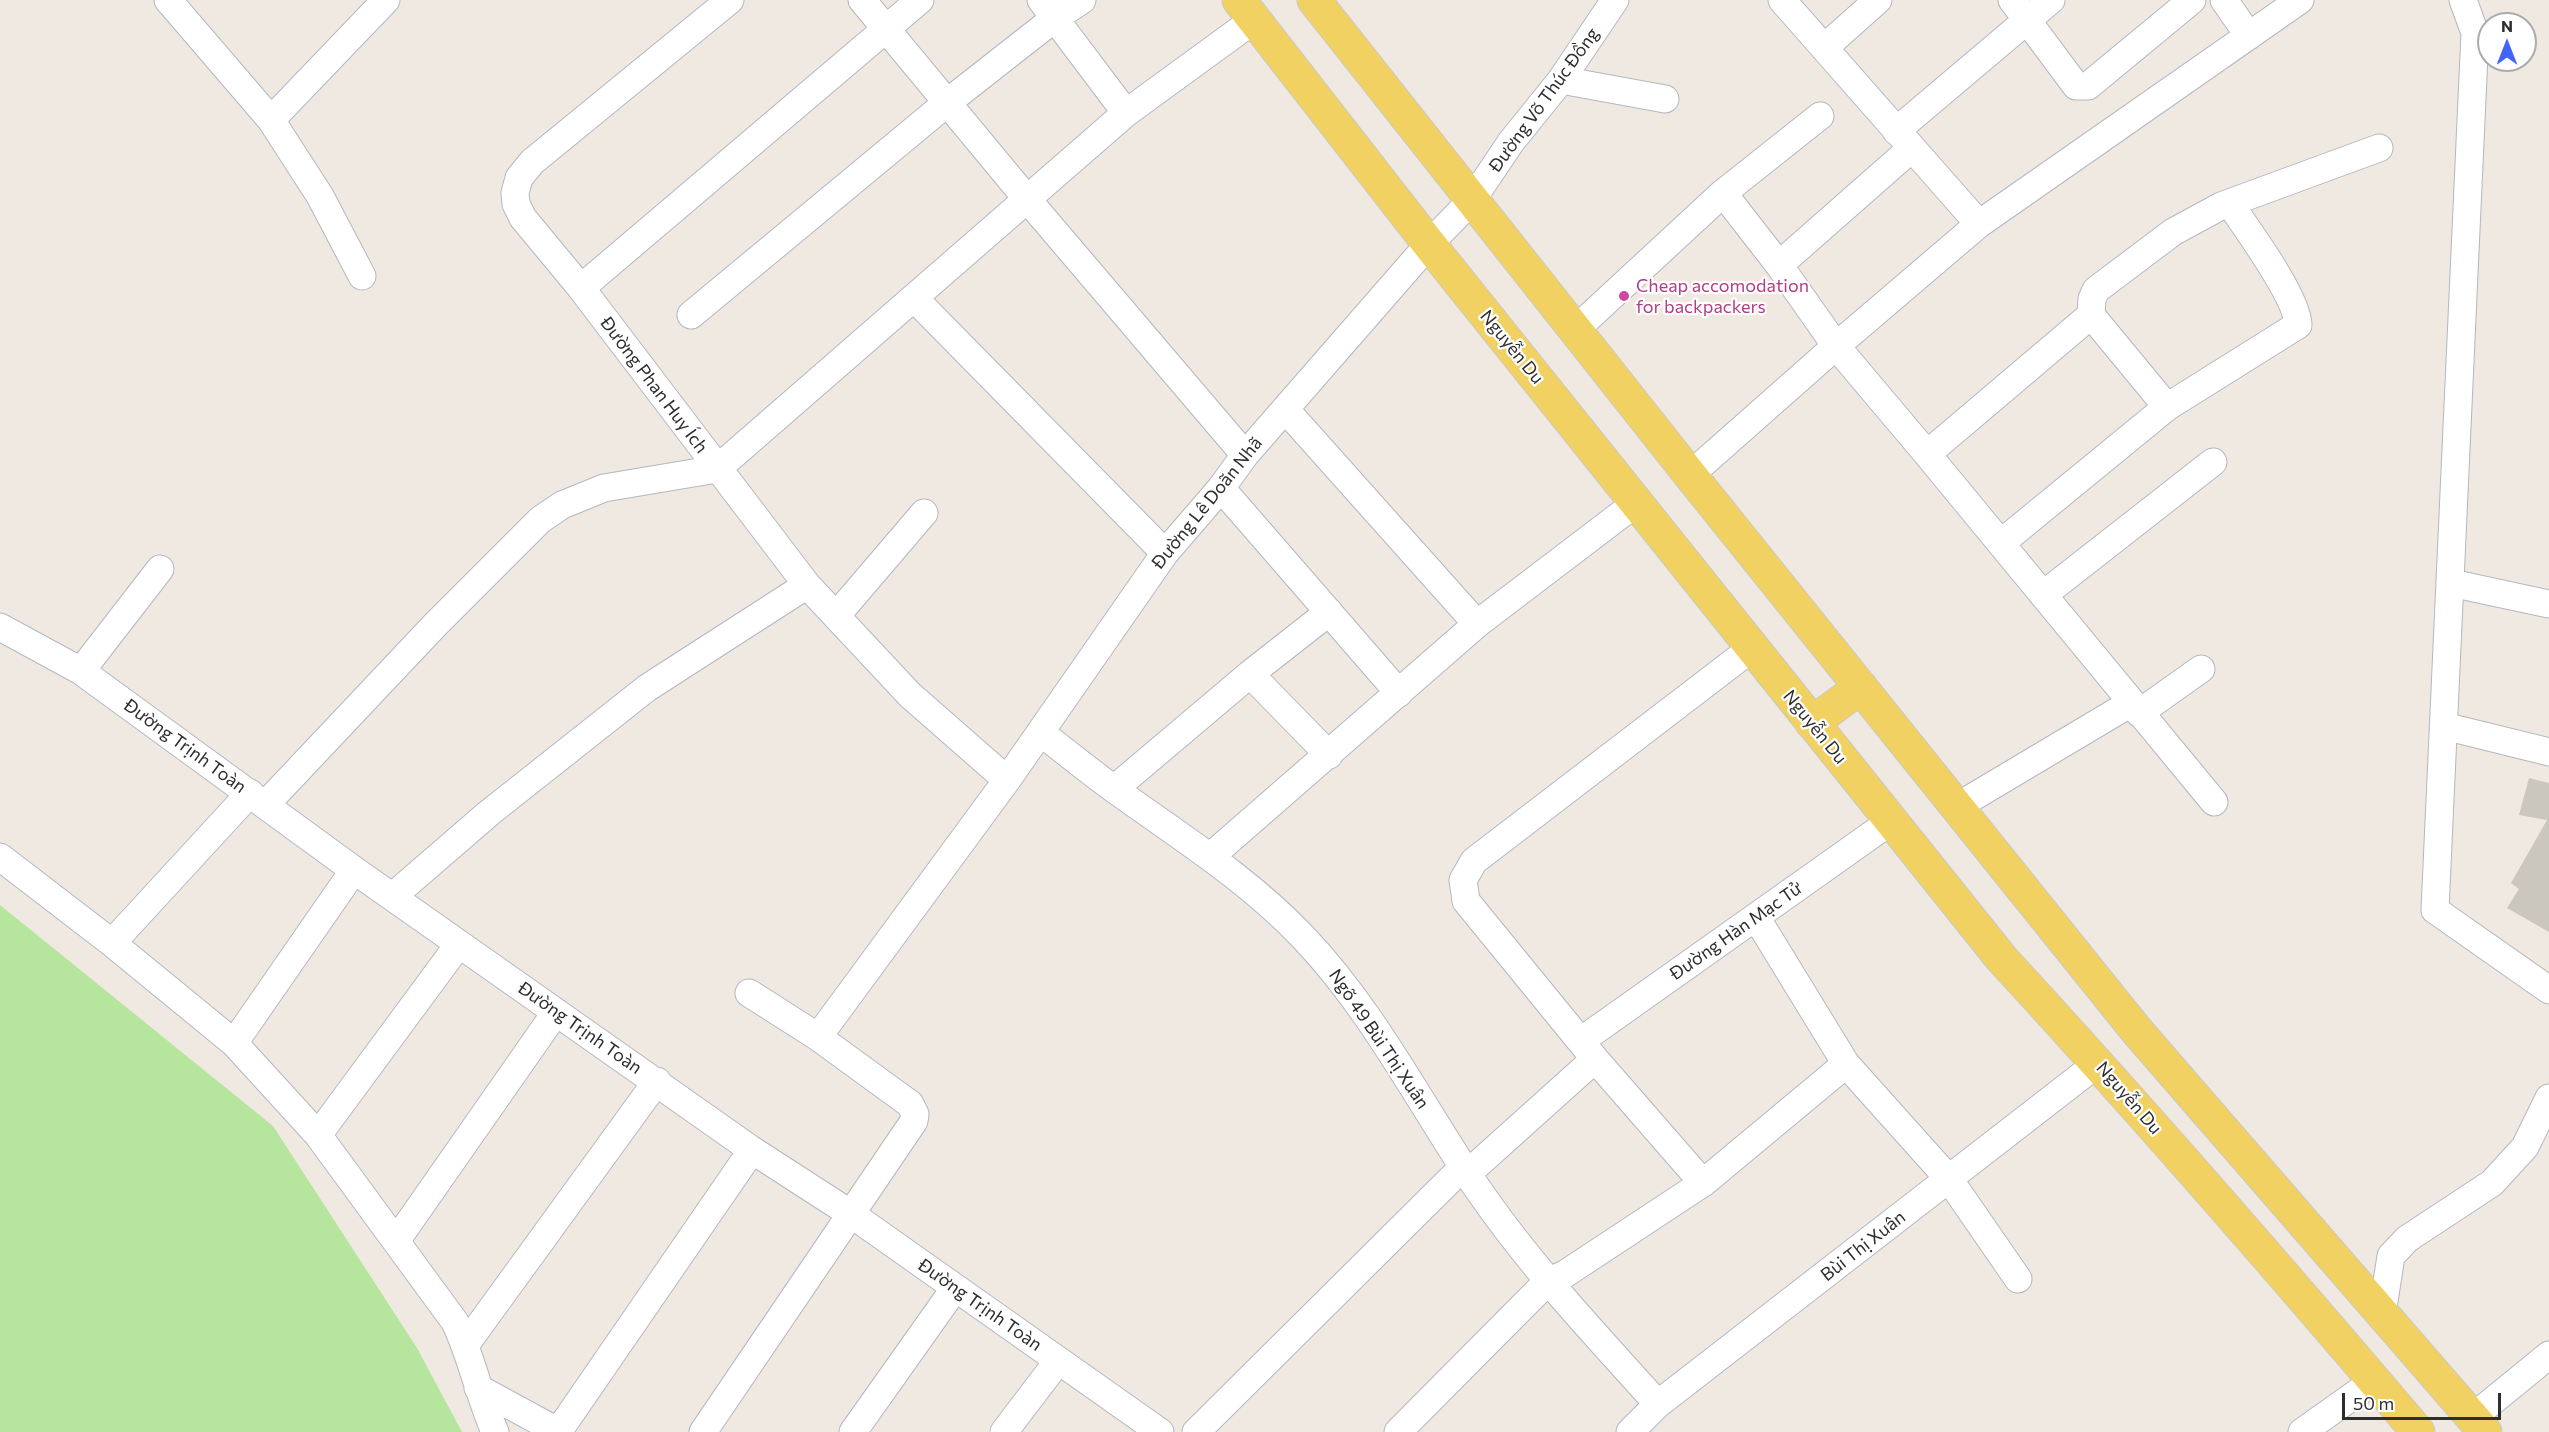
<!DOCTYPE html>
<meta charset="utf-8">
<style>
body{margin:0}
#map{position:relative;width:2549px;height:1432px;overflow:hidden;background:#efe9e1;font-family:Commissioner,sans-serif}
canvas{display:block}
.north{position:absolute;left:2477px;top:12px;width:60px;height:60px;box-sizing:border-box;background:#fff;border:2px solid #ababab;border-radius:50%;rotate:0deg;font-size:16px;font-weight:700;line-height:24px;text-align:center;color:#2e2e2e}
.north::after{content:'';display:block;margin:auto;width:21px;height:27px;background:#4264fb;clip-path:polygon(50% 0,100% 100%,50% 72%,0 100%)}
.scale{position:absolute;left:2342px;top:1393px;width:159px;height:27px;box-sizing:border-box;border:3px solid #2e2e2e;border-top:0;padding-left:8px;font-size:18px;line-height:21px;white-space:nowrap;color:#2e2e2e;-webkit-text-stroke:4px #fff;paint-order:stroke}
</style>
<div id="map">
<canvas width="2549" height="1432"></canvas>
<div class="north">N</div>
<div class="scale">50 m</div>
</div>
<script>
const context = document.querySelector('canvas').getContext('2d');
context.lineJoin = 'round';
function fillPath(path, color) {
  context.fillStyle = color;
  context.fill(path, 'evenodd');
}
function stroke(path, color, width, dash) {
  context.strokeStyle = color;
  context.lineWidth = width;
  context.lineCap = dash ? 'butt' : 'round';
  context.setLineDash(dash || []);
  context.stroke(path);
}
function write(font, color, halo, rows, align = 'center') {
  context.font = font + ' Commissioner,sans-serif';
  context.lineWidth = 4.5;
  context.setLineDash([]);
  context.textBaseline = 'middle';
  context.strokeStyle = halo;
  context.fillStyle = color;
  for (const [text, x, y, turn = 0] of rows) {
    context.save();
    context.translate(x, y);
    context.rotate((+turn || 0) * Math.PI / 180);
    context.textAlign = isNaN(turn) ? turn : align;
    if (halo) context.strokeText(text, 0, 0);
    context.fillText(text, 0, 0);
    context.restore();
  }
}
const green = new Path2D(`
 M0,905L273,1126L417,1348L462,1432H0Z`);
const building = new Path2D(`
 M2529,778L2549,783V932L2507,908L2519,889L2511,883L2547,820L2519,815Z`);
const minor = new Path2D(`
 M168,0L271,120L320,196L362,276
 M730,0L532,162L519,178L515,193L516,204L523,218L581,288L807,585L910,695L1007,780
 M862,0L1027,199L1245,455
 M1041,0L1126,113
 M1782,0L1979,224
 M2012,0L2076,86H2088L2192,0
 M2224,0L2249,36
 M2463,0L2475,33L2435,910L2549,990
 M1824,48L1878,0
 M1561,80L1665,99
 M271,120L386,0
 M1896,131L2051,0
 M1912,148L1779,265L1836,346L1927,454L2214,802
 M1723,193L1779,265
 M581,288L920,0
 M914,298L1165,553
 M691,315L948,102L1055,18L1082,0
 M1575,330L1723,193L1820,116
 M2167,407L2091,315L2092,299L2096,290L2173,232L2221,206L2379,148
 M1285,409L1477,624
 M1927,454L2091,315
 M1690,475L1836,346L1979,224L2300,0
 M1221,488L1399,693
 M2001,543L2167,407L2298,325C2298,298 2247,229 2230,204
 M2451,583L2549,604
 M2043,595L2213,462
 M836,616L924,513
 M0,627L81,671L354,870L752,1150L851,1214L1160,1432
 M81,671L160,569
 M1250,674L1329,755
 M2139,713L2201,669
 M2444,726L2549,752
 M1041,733C1065,751 1089,771 1114,789C1179,836 1247,878 1303,937C1370,1007 1416,1096 1469,1176C1524,1259 1591,1330 1658,1404
 M1114,789L1250,674L1329,612
 M266,804L435,625L540,520L562,505L604,488L717,469L1126,113L1255,19
 M1958,806L2131,703
 M1211,856L1477,624L1636,503
 M0,857L112,943L234,1043L318,1135L455,1322C472,1358 479,1396 495,1432
 M393,896L489,813L647,688L807,585
 M1756,917L1846,1064L1949,1179L2018,1279
 M112,943L250,793
 M818,1037L1007,780L1165,553L1221,488L1245,455L1429,244L1472,200L1511,142L1561,80L1615,0
 M1582,1040L1891,821
 M234,1043L354,870
 M318,1135L459,944
 M1467,1174L1595,1059
 M1703,1183L1595,1059L1466,901L1463,880L1474,861L1752,648
 M396,1241L556,1012
 M2382,1314L2391,1256L2407,1239L2492,1183L2525,1147L2549,1098
 M466,1344L657,1081
 M478,1388L559,1432
 M2473,1417L2549,1355
 M558,1432L752,1150
 M703,1432L914,1121L915,1114L910,1104L818,1037L749,993
 M853,1432L955,1288
 M1004,1432L1058,1361
 M1196,1432L1464,1166
 M1398,1432L1547,1282L1565,1274L1703,1183L1846,1064
 M1630,1432L1658,1404L2098,1063
 M2302,1432L2374,1381`);
const major = new Path2D(`
 M1239,0L1429,244L2002,959C2144,1113 2282,1272 2418,1432
 M1314,0L1690,475L2137,1031L2485,1432
 M1812,723L1861,687`);
const markers = [
 [1624,296,6,"#d1479c"]
];
const streetNames = [
 ["Đường Võ Thúc Đồng",1544,100,-54],
 ["Nguyễn Du",1512,347,51],
 ["Đường Phan Huy Ích",654,385,53],
 ["Đường Lê Doãn Nhã",1207,503,-51],
 ["Nguyễn Du",1815,727,51],
 ["Đường Trịnh Toàn",185,746,36],
 ["Đường Hàn Mạc Tử",1736,931,-35],
 ["Đường Trịnh Toàn",580,1028,35],
 ["Ngõ 49 Bùi Thị Xuân",1379,1039,56],
 ["Nguyễn Du",2129,1098,49],
 ["Bùi Thị Xuân",1863,1246,-38],
 ["Đường Trịnh Toàn",980,1305,35]
];
const hotelNames = [
 ["Cheap accomodation",1636,286],
 ["for backpackers",1636,307]
];
fillPath(green, '#b6e59e');
fillPath(building, '#cbc7bf');
stroke(minor, '#b4b7c1', 29);
stroke(major, '#c9c9c9', 35);
stroke(minor, '#fff', 27);
stroke(major, '#f2d163', 33);
for (const [x, y, r, color] of markers) {
  const dot = new Path2D();
  dot.arc(x, y, r, 0, 2 * Math.PI);
  context.fillStyle = color;
  context.fill(dot);
  stroke(dot, '#fff', 2);
}
write('18px', '#2e2e2e', '#fff', streetNames);
write('18px', '#b23c85', '#fff', hotelNames, 'left');
</script>
